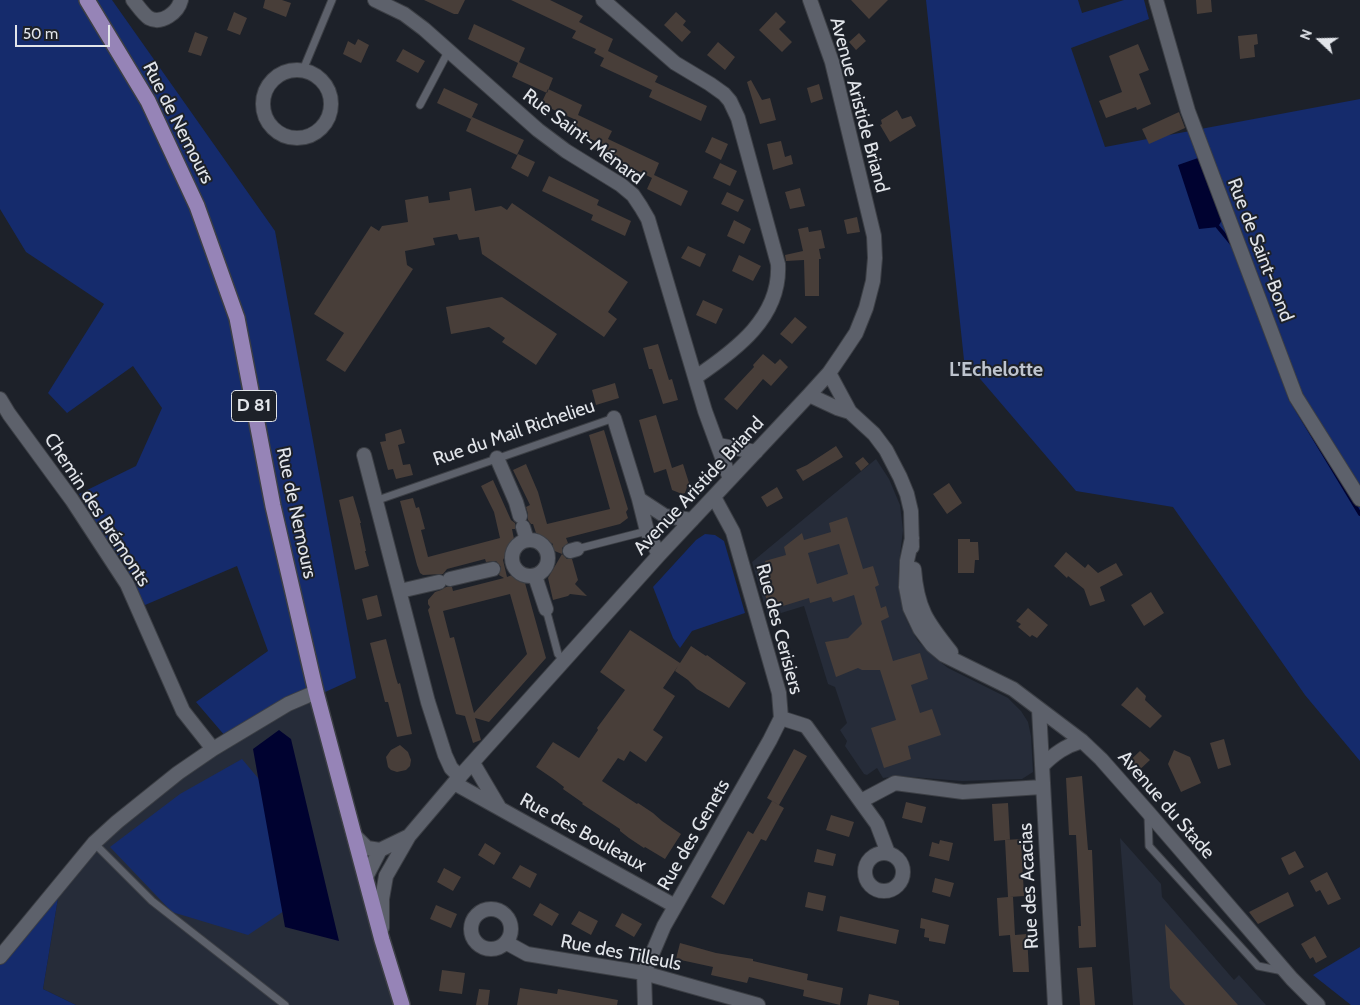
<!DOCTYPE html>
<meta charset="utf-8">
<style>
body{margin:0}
#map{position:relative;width:1360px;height:1005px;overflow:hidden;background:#1d2129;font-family:Cabin,sans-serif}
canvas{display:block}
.north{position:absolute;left:1295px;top:15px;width:50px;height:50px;-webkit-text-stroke:4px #1d2129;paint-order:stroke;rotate:291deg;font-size:14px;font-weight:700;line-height:20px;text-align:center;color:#e2e5ea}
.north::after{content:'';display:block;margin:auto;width:18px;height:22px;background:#e2e5ea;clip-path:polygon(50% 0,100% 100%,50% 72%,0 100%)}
.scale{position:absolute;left:15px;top:25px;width:95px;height:22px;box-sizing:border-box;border:2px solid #e2e5ea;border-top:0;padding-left:6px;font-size:15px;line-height:18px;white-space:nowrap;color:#e2e5ea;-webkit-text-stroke:4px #1d2129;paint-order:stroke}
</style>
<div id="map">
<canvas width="1360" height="1005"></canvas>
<div class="north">N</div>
<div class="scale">50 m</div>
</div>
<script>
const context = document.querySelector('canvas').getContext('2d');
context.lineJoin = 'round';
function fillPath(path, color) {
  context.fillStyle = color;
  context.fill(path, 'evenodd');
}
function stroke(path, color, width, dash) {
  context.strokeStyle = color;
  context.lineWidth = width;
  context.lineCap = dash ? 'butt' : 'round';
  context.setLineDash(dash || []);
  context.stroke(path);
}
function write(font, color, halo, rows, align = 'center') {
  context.font = font + ' Cabin,sans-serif';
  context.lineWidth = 4;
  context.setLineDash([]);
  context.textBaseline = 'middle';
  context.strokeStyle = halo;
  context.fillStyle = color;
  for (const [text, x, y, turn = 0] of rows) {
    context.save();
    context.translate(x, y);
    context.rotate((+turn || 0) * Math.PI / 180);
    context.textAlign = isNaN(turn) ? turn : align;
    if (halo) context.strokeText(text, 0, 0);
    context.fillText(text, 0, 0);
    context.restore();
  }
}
const built = new Path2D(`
 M876,459L889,479L900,505L903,530L898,572L899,592L904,614L909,625L918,641L935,658L948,668L1008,698L1021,711L1028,722L1031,736L1033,772L1022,779L962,781L899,776L883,778L877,768L867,775L864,774L845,746L847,741L840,730L847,723L835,687L828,684L804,606L768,617L752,562Z
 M310,699L347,843L394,1005H76L43,989L60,886L128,810L226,737Z
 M1120,838L1161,884L1162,897L1234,980L1239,975L1266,1005H1133Z`);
const green = new Path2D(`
 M0,0H112L275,231L356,678L226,737L196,702L268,651L237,566L145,605L79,494L136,466L162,408L133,366L67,413L48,393L104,304L26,252L0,209Z
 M926,0H1078L1082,13L1124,0H1144L1149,19L1071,48L1105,147L1360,99V761L1305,695L1173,507L1076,491L964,360Z
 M705,534L715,535L724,541L745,613L692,631L680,648L673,638L653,587L696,540Z
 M242,759L274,797L296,903L248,935L172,912L110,847L180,794Z
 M60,886L43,989L76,1005H0V959Z
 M1360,947V1005H1351L1313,975Z`);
const water = new Path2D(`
 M1198,158L1222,220L1218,227L1199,229L1178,165Z
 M279,730L291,739L339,941L285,927L253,749Z`);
const stream = new Path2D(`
 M1218,227L1232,244
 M1290,398L1360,514`);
const building = new Path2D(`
 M265,0H282L291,3L286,17L263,8Z
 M424,0H465L458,14H454Z
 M511,0H550L583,16L579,22L613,39L608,51L658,76L655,82L707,106L701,121L649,97L652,90L600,66L604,58L594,53L596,49L572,38L576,31Z
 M851,0H888L869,19Z
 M1196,0H1211L1212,12L1197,14Z
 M234,12L247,18L240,35L227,30Z
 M676,12L686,21L683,25L691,32L682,42L664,25Z
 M776,12L786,22L779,29L792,42L782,52L759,30Z
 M474,24L525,48L519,62L553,78L547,93L512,77L518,63L468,39Z
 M195,32L208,37L201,56L188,52Z
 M859,33L866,41L856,50L849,42Z
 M1257,34L1258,44L1254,45L1255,57L1240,59L1238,36Z
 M358,39L369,45L361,63L343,54L348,41L355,45Z
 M718,42L735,57L725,70L707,55Z
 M1138,44L1149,70L1139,74L1151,104L1137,110L1136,107L1106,118L1099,101L1122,92L1109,56Z
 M403,49L425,61L418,73L396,61Z
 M751,80L762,100L770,98L776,120L760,124L747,82Z
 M819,84L823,99L811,103L807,88Z
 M444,88L478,104L471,119L437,103Z
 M548,89L582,105L578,115L612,131L608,139L659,163L654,175L688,191L681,206L647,189L652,178L602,153L605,146L571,129L576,120L541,104Z
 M897,110L902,119L911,116L916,126L890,142L880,125L882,124L881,120Z
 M1179,112L1185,128L1149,144L1142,129Z
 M472,117L524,140L517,155L466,131Z
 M712,137L728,144L721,160L705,152Z
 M781,141L785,157L791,155L793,164L773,170L767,144Z
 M518,154L535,162L528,177L511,168Z
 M720,163L737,171L730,186L713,178Z
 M549,176L599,200L597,205L631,221L625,236L591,220L593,215L542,191Z
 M471,188L475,211L501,206L507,210L512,203L628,282L608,312L617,319L604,337L482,254L479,237L459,240L457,234L433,238L435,245L405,251L407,265L413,269L345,372L326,360L344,333L314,314L371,226L379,231L382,226L408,222L405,200L428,196L429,203L450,200L449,192Z
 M800,188L805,206L790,209L785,192Z
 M727,192L744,200L738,212L721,204Z
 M857,217L860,232L847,234L844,220Z
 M734,220L751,229L744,244L727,236Z
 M808,227L809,232L821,230L825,248L819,249L821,259H819V296H805L804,260L786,261L785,255L803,251L798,229Z
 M688,246L706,254L700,267L681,258Z
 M739,255L761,266L753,281L732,271Z
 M502,297L557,334L536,365L502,342L505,338L489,327L451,334L446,307Z
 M703,300L723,309L716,324L696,315Z
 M795,317L807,327L792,344L780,334Z
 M658,344L669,380L672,379L678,400L663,404L652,369H649L643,348Z
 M763,354L775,364L780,359L788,367L771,386L763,379L737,410L724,399L754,367L753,365Z
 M615,383L619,398L596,405L592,390Z
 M656,415L672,468L683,464L690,486L687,487L685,493L682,494L672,490L666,469L654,473L639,420Z
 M401,429L405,443L398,445L403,465L410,464L413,475L396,479L393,469L388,470L380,442L386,441L385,434Z
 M604,430L628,509L626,512L628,518L620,524L566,538L568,543L562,548V554L567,559H572L578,580L575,584L587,596L570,594L568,596L553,600L548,578L562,554L552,550L553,544L536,533L533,524H531L528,520V514L526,507L530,505L513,470L526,464L538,492L547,524L610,509L589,435Z
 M836,446L843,457L803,481L796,470L807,465Z
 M863,457L869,464L861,471L855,463Z
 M493,480L511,520L515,523V529H512L514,539L503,560L507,577L512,575L525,583L546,658L489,722L475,718L481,740L473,743L465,716L456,714L428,610L430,607L428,604V600L435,592L441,590L446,587H452L453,591L504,578L499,575L501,567L496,561L486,562L485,559L447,569L443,574L423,575L420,573L417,565L400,501L413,498L416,508L419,507L425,529L421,530L428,557L500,538L494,512L481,486ZM510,594L527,654L474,713L454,637L450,638L443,611Z
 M949,483L962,503L947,514L933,494Z
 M777,487L783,498L767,507L761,497Z
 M353,496L361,523H360L366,551H365L369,566L355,570L339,500Z
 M847,517L863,569L873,566L879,585L875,587L881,608L886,606L889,617L881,621L893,661L920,653L928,679L911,685L920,713L932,709L941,735L908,746L911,759L884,768L871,728L896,720L880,670H862L858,668L836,677L825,642L848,638L862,624L854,595L833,602L831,597L810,603L809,598L783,606L782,602L771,605L769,600L767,601L757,569L766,566L765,561L786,555L784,547L802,533L804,540L831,532L829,523ZM839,544L848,574L817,584L808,553Z
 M958,539H970V542H978L979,560H975L974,573H958Z
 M1066,552L1085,568L1088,564L1098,573L1116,563L1123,575L1100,587L1105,601L1090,606L1084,589L1068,576L1067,578L1054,566Z
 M1151,592L1164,613L1144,626L1131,605Z
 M377,595L382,616L367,620L362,599Z
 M1028,608L1048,625L1037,638L1032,635L1030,637L1018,627L1021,624L1016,621Z
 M630,630L680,663L691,646L706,656L707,655L746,683L729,708L697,689L688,680L675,671L678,666L663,688L675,696L653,730L663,737L646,762L630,751L624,761L618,758L602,781L637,804L638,803L653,813L662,821L681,834L665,859L645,847L644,848L629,838L620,831V829L582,804L583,803L563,789L564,787L555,780L536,767L553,742L579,758L598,730L597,728L625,690L600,672Z
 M386,639L396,678L398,684L400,683L412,734L397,737L388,702H385L370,643Z
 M1137,687L1146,696L1145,700L1162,716L1150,728L1121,705Z
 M1224,739L1231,765L1218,769L1210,743Z
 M400,745L408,752L411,760L410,766L406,770L397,772L391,770L388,767L386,757L391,750Z
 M794,749L807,756L779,805L767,798Z
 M1174,750L1190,757L1201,783L1181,792L1168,764Z
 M1140,751L1150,760L1134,775L1124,766Z
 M1082,776L1088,850H1092L1096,947L1079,948L1078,926H1081L1076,835H1069L1066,778Z
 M772,801L784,808L766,841L761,839L724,905L711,897L748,831L753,834Z
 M906,802L926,807L922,823L902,818Z
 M1008,803L1010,840H1005L1021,839L1024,896L1010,897H1013L1015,935L1027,934L1029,972H1013L1010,935L999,936L997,898L1008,897L1005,840L994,841L992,804Z
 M831,815L854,822L849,837L826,830Z
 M940,840L953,843L949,861L929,856L932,842L939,844Z
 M485,843L501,853L494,865L478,855Z
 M817,849L836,854L833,866L814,862Z
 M1295,851L1304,867L1289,875L1281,858Z
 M520,865L537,874L530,888L512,878Z
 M444,868L461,877L453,891L437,882Z
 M1327,872L1341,899L1328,905L1320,890L1316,892L1310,881Z
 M935,878L954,883L950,897L932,892Z
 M808,892L826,896L823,911L805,907Z
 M1288,892L1294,906L1258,924L1249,912Z
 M540,903L559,914L552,926L533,915Z
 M436,905L457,914L451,928L430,919Z
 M579,911L598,921L591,935L571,924Z
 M622,913L642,924L634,937L615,926Z
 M840,916L899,930L896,944L837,931Z
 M921,918L949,925L945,944L929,941V938L924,937L925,929L920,928Z
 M1165,924L1238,1005H1185L1170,988Z
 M1315,936L1327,957L1316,963L1313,957L1310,959L1301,944Z
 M680,943L716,953L753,959V961L808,974L807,980L843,988L840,1005L803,996L804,990L749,977L747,983L711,975L713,967L676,959Z
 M1092,967L1095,1005H1080L1077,968Z
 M442,970L465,973L462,994L439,991Z
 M520,988L557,994L558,989L618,1000L617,1005H517Z
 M479,989L490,990L488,1005H476Z
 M869,994L899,1001V1005H867Z`);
const lane = new Path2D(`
 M303,70L332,0
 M420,105L449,50
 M375,501L614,418
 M577,549L647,531
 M546,609L558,654L565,662
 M1148,815L1149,846L1258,966L1283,971
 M94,843L152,901L285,1005`);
const street = new Path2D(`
 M133,0C138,6 143,14 149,18C162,25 178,12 181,0
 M375,0L404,14L424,29L538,130L566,151L621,185L633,195L641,207L648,219L705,411L730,479
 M603,0L675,63L710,84L724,94L730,101L738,118L778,264C781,317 736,350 696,377
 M1156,0L1188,111L1296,397L1360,499
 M263 104a34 34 0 1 1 68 0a34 34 0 1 1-68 0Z
 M829,373L850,412L874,434L886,450L900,477L907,494L911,511L912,547
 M809,395L837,408L850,412
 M0,399L9,414L72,500L127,584L183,711L213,749
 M614,418L639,499L647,531L659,555
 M718,445L756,452
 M364,455L428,702L445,755L451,768L460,777
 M497,458L516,502L520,516
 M714,497L733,532L779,693L781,718L806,726L877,824L888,853
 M639,499L665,516L692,520
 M523,527L527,540
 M912,538L907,561L906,587L910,608L920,629L932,645L944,655L1013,689L1082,741L1101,759L1147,811L1292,979L1318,1005
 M512 558a18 18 0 1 1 36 0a18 18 0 1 1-36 0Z
 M570,551L577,549
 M914,569C917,609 927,622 951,652
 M535,576L546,609
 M450,579L493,569
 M400,591L439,582
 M1039,709L1055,1005
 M473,763L499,807
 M1042,766C1054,754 1065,746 1082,741
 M454,783L675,906
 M861,801L895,783L963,792L1042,787
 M355,836L367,848L380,850L409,836
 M865 872a19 19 0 1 1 38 0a19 19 0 1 1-38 0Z
 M366,877L380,850
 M471 929a20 20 0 1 1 40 0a20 20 0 1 1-40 0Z
 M382,928V899L386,876L409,836L454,783L659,555L809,395L829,373L842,354L856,333L866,308L873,281L875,258L874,236L832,62L810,0
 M507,943L527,954L644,973L758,1005
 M0,957L94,843L117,822L178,773L213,749L288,704L316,692
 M645,1005L644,973L664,926L770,740L781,718`);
const primary = new Path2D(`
 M87,0L148,101L197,206L237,318L273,506L316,692L382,940L402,1005`);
const shields = [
 [254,406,45]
];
const shieldNames = [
 ["D 81",254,406]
];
const streetNames = [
 ["Avenue Aristide Briand",859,105,75],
 ["Rue de Nemours",178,123,63],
 ["Rue Saint-Ménard",583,137,37],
 ["Rue de Saint-Bond",1260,250,69],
 ["Rue du Mail Richelieu",514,433,-19],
 ["Avenue Aristide Briand",699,486,-47],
 ["Chemin des Brémonts",97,510,57],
 ["Rue de Nemours",296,513,78],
 ["Rue des Cerisiers",779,629,75],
 ["Avenue du Stade",1166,805,49],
 ["Rue des Bouleaux",583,833,29],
 ["Rue des Genets",694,835,-60],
 ["Rue des Acacias",1029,886,-93],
 ["Rue des Tilleuls",621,953,11]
];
const neighbourhoodNames = [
 ["L'Echelotte",996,370]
];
fillPath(built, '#262c39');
fillPath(green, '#152b6c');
fillPath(water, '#000230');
stroke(stream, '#000230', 4);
fillPath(building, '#483e39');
stroke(lane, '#3c3f45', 9);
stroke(street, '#3c3f45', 16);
stroke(primary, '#3c3f45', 18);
stroke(lane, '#5d616b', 7);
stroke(street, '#5d616b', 14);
stroke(primary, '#9684b7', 15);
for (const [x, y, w] of shields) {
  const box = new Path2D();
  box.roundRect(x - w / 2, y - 15.5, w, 31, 4);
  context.fillStyle = '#1d2129';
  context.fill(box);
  stroke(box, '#e2e5ea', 1);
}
write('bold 18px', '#e2e5ea', null, shieldNames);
write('19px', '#e2e5ea', '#1d2129', streetNames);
write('bold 20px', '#bec4ce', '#1d2129', neighbourhoodNames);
</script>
